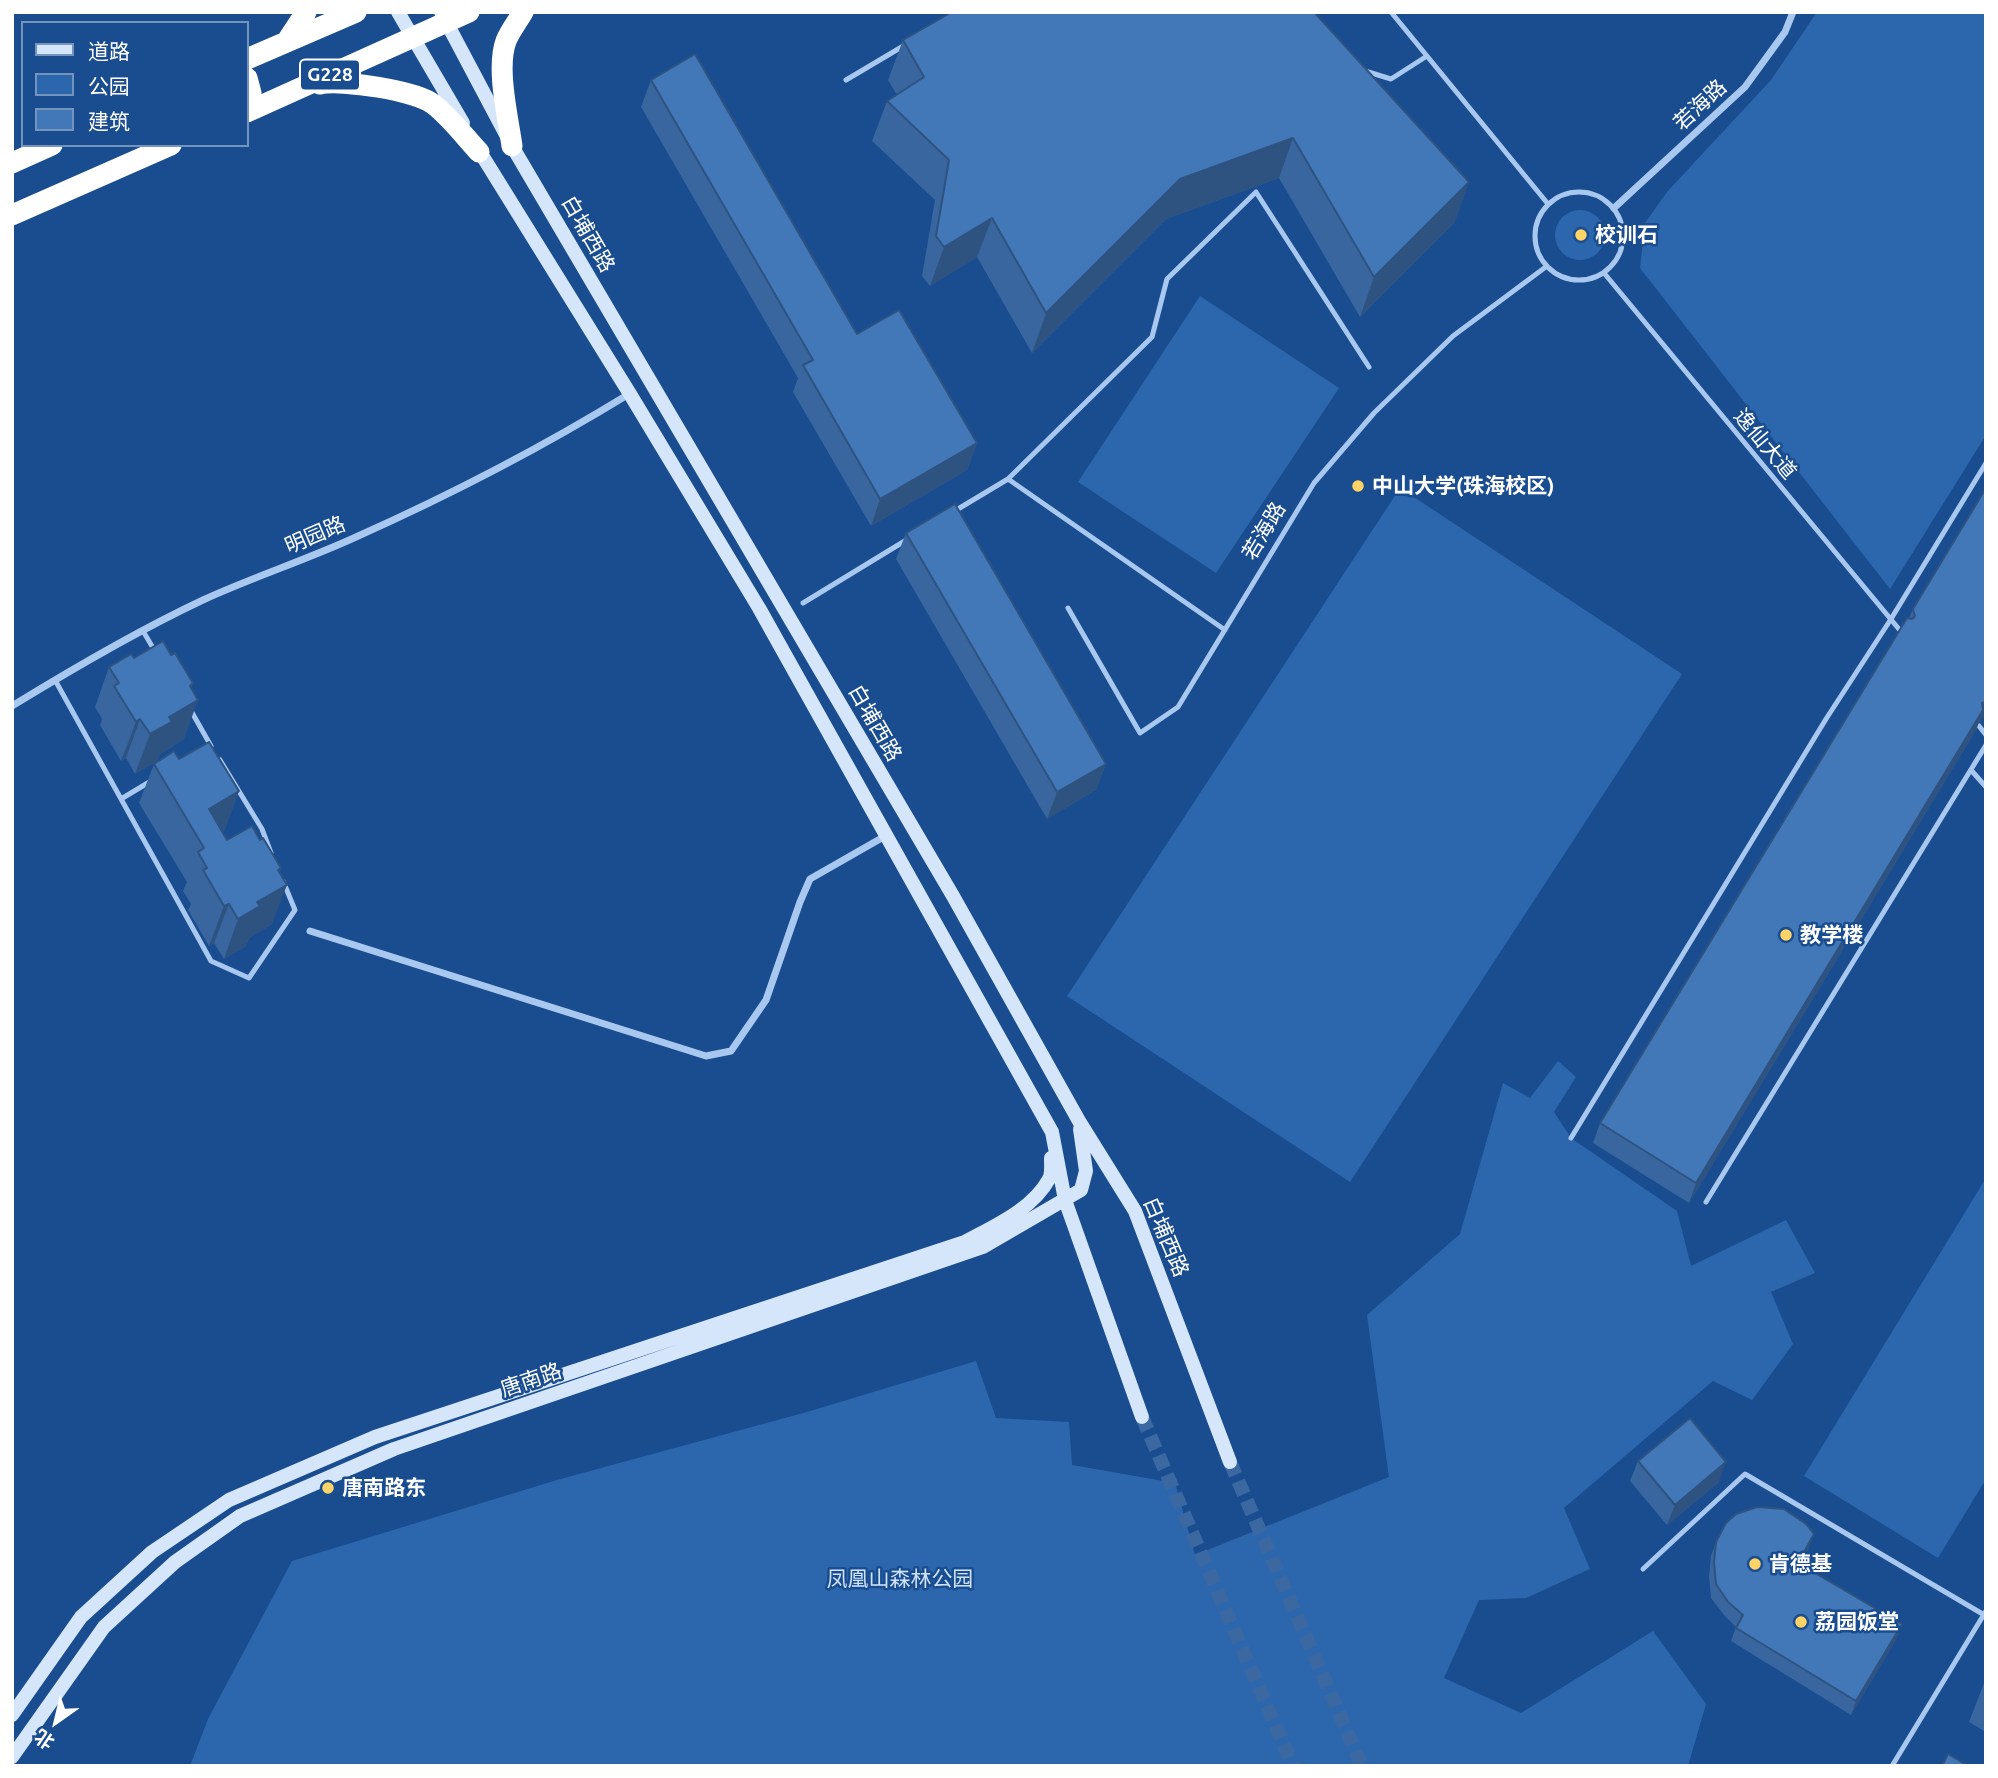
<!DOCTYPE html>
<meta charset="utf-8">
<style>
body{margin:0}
#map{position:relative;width:1998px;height:1778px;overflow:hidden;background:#194d90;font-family:Ubuntu,"Noto Sans SC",sans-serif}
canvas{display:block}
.frame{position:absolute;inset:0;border:14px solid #fff;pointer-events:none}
.legend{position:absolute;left:21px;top:21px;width:228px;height:126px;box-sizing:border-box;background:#194d90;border:2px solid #7594bc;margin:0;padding:9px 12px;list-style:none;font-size:21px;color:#fff}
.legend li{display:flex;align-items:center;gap:14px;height:35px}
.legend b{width:35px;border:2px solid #7594bc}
.north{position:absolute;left:21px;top:1687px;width:70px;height:70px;-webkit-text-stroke:5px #194d90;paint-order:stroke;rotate:214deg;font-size:19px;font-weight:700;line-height:28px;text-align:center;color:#fff}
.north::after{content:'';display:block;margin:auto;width:24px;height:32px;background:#fff;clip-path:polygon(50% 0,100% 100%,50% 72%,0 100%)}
</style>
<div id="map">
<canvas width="1998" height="1778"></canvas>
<div class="frame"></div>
<ul class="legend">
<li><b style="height:9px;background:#d5e5fa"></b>道路</li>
<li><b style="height:19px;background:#2c67ae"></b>公园</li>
<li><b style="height:19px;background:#4277b8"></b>建筑</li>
</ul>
<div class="north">北</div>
</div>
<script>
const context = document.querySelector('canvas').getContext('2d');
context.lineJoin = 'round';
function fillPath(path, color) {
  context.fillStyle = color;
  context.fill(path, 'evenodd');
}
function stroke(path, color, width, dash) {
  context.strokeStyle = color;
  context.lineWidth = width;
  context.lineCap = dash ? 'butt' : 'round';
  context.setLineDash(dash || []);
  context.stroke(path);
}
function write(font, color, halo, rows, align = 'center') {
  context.font = font + ' Ubuntu,"Noto Sans SC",sans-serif';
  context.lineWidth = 5;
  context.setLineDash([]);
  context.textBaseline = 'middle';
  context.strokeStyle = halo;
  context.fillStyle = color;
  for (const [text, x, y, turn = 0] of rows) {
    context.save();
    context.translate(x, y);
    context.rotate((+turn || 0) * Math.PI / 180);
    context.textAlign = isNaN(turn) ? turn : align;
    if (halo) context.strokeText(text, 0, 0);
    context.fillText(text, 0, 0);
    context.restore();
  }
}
const green = new Path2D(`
 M1817,12H1986V435L1890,589L1640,268L1645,223L1667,192L1771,80Z
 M1555 235a25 25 0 1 1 50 0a25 25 0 1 1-50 0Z
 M1200,296L1339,388L1216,573L1078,482Z
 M1400,488L1682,674L1350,1182L1067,996Z
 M1558,1061L1576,1077L1554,1112L1571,1138L1677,1211L1691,1266L1786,1220L1815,1273L1771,1292L1793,1344L1752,1400L1713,1381L1564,1508L1590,1569L1526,1598L1479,1600L1444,1678L1521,1713L1653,1631L1706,1704L1688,1766H190L208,1719L292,1561L557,1480L807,1412L976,1361L996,1418L1069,1422L1072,1465L1175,1483L1195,1555L1389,1477L1367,1315L1460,1234L1503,1083L1530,1098Z
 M1986,1178V1479L1938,1558L1804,1476Z`);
const secondaryTunnel = new Path2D(`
 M1142,1417L1293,1766
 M1230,1462L1362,1766`);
const lane = new Path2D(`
 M1391,12L1548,204
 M1365,71L1391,79L1427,56
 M846,80L905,45
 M1535 236a44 44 0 1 1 88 0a44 44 0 1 1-88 0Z
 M1604,273L1903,634
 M1008,479L1152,337L1167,279L1256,192L1369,367
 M953,512L1008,479L1225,630
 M803,603L908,539
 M1068,608L1140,733L1178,707L1314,483L1374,413L1453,336L1547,266
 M143,631L156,653
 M55,680L211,961L249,978L295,910L283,881
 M190,709L211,746
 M1979,726L1986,735
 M220,760L262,829L271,853
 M1971,770L1986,787
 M121,799L151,781
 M1571,1138L1826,719L1891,619L1986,463
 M1706,1202L1986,745
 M1643,1569L1745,1474L1986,1616
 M1892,1766L1986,1611`);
const street = new Path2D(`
 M1614,208L1745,87L1785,32L1793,12
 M12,706C74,668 137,631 203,600C253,577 306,560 356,537C450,495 541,448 629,394
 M310,931L706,1056L731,1051L766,1000L800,902L810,879L887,835`);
const secondary = new Path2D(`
 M398,12L463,123
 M441,12L512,146L953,896L1079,1121L1135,1211L1230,1462
 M475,144L630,394L759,608L1052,1132L1065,1200L1142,1417
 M12,1715L81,1617L152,1552L229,1500L375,1437L965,1242C994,1226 1032,1210 1049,1179C1052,1174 1051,1164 1051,1158
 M12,1757L104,1627L175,1562L240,1516L394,1449L983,1247L1081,1190L1086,1171L1080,1129`);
const highway = new Path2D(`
 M287,41L306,12
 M247,59L356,12
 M247,78L251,93L247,99
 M320,84C341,79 417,91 433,104C450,117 465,137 479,152
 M247,112L469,12
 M512,146C508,117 496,68 506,41C510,31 518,21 523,12
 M12,163L52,145
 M12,215L171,145`);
const wall = new Path2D(`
 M1314,12L1455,222L1360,317L1279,178L1166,219L1032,353L977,257L930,286L922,276L935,200L872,141L887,101L897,95L888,80L903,40Z
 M651,80L857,334L977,443L967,470L871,526L793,392L798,378L641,107Z
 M906,533L1106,764L1096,790L1047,819L896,559Z
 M1913,609L1981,721L1979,722L1976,730L1689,1203L1593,1143L1600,1123L1909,618Z
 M134,658L191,688L184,739L160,754L157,761L135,774L126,758L121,761L100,725L102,719L95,707L109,667Z
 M179,759L239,791L224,831L222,832L227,840H260L281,868L279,873L272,924L249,938L246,946L224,959L214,943L209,946L188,910L191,904L183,891L187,882L139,803L154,764Z
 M1638,1461L1719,1482L1667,1525L1630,1481Z
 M1716,1542L1809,1548L1800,1564L1902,1624L1897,1638L1851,1715L1731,1641L1736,1627L1724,1615L1711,1598L1709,1576L1711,1556Z
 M1986,1678V1732L1969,1722Z`);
const shadedWall = new Path2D(`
 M1293,138L1279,178L1166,219L1032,353L1046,313L1180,179Z
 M1469,182L1455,222L1360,317L1374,277Z
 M992,218L977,257L930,286L944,247Z
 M977,443L967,470L871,526L880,499Z
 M193,683L184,709L198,700L184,739L160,754L157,761L135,774L150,734L169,717L190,686Z
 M1986,702V714L1981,721L1979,722L1976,730L1689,1203L1696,1183L1982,703Z
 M140,719L126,758L121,761L136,722Z
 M1106,764L1096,790L1047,819L1057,792Z
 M239,791L224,831L202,844L209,809Z
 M281,868L272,893L287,885L272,924L249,938L246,946L224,959L238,919L257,902L278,870Z
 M229,904L214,943L209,946L224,906Z
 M1726,1462L1719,1482L1667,1525L1675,1505Z
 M1814,1534L1809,1548L1793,1577L1798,1563Z
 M1902,1624L1897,1638L1851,1715L1856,1701Z`);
const building = new Path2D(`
 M952,12H1314L1469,182L1374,277L1293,138L1180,179L1046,313L992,218L944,247L936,236L949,160L887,101L924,77L903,40Z
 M695,54L857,334L899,310L977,443L880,499L803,365L813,360L651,80Z
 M1986,488V702L1982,703L1983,710L1696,1183L1600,1123L1907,618L1912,619L1915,616L1913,609Z
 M955,504L1106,764L1057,792L906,533Z
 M163,641L171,655L175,653L193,683L190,686L198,700L169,717L172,722L150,734L140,719L136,722L114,686L119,683L109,667L131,654L134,658Z
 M209,742L239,791L209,809L227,840L252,826L260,840L263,838L281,868L278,870L287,885L257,902L260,906L238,919L229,904L224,906L203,870L207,868L198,852L204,848L154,764L174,751L179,759Z
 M1690,1418L1726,1462L1675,1505L1638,1461Z
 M1757,1507L1784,1509L1806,1524L1814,1534L1798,1563L1902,1624L1856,1701L1736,1628L1743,1615L1728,1602L1716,1584L1714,1562L1716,1542L1726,1523L1736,1514Z
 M1948,1754L1968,1766H1942Z`);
const markers = [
 [1581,235,7,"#ffd366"],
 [1358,486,7,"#ffd366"],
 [1786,935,7,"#ffd366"],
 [328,1488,7,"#ffd366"],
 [1755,1564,7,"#ffd366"],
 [1801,1622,7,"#ffd366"]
];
const shields = [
 [330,75,60]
];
const shieldNames = [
 ["G228",330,75]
];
const streetNames = [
 ["若海路",1700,105,-43],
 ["白埔西路",588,234,60],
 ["逸仙大道",1765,444,50],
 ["若海路",1264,531,-59],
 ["明园路",315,535,-23],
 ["白埔西路",875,723,60],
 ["白埔西路",1166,1237,67],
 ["唐南路",531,1380,-19]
];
const poiNames = [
 ["校训石",1595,235],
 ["中山大学(珠海校区)",1372,486],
 ["教学楼",1800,935],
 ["唐南路东",342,1488],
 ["肯德基",1769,1564],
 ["荔园饭堂",1815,1622]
];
const parkNames = [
 ["凤凰山森林公园",900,1579]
];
fillPath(green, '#2c67ae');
stroke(secondaryTunnel, '#3c68a1', 14, [14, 7]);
stroke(lane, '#a8c8ef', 5);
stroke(street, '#a8c8ef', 7);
stroke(secondary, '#d5e5fa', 14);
stroke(highway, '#fff', 21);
fillPath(wall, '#39669e');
fillPath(shadedWall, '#2e5381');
fillPath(building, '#4277b8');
stroke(building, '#2e5381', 2);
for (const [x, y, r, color] of markers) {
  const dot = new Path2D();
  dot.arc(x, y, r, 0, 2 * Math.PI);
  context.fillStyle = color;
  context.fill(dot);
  stroke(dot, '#194d90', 2.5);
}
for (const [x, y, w] of shields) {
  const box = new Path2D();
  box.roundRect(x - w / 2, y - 15.5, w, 31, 5);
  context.fillStyle = '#194d90';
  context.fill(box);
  stroke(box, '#fff', 2);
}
write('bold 19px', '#fff', null, shieldNames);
write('21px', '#fff', '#194d90', streetNames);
write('bold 21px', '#fff', '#194d90', poiNames, 'left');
write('21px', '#cee2fb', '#194d90', parkNames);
</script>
